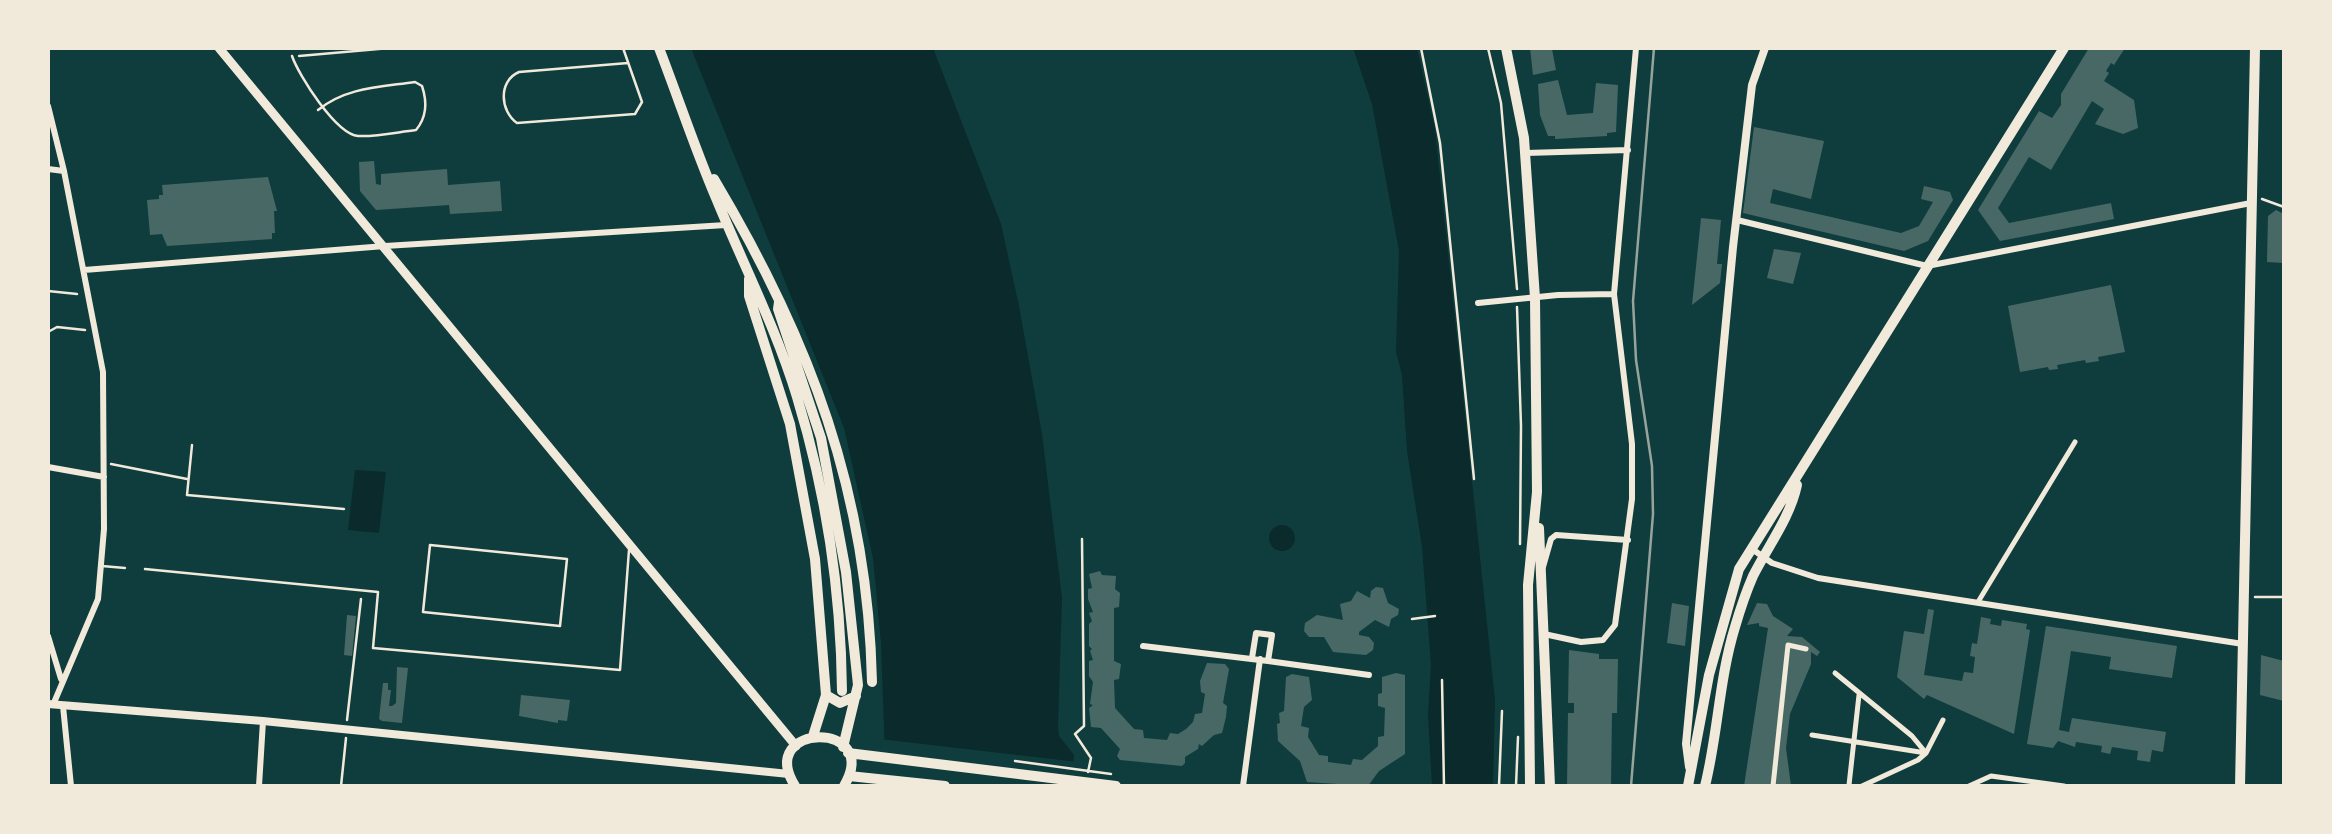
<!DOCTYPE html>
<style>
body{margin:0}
#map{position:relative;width:2332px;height:834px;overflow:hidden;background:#0f3d3e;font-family:"Varela Round",sans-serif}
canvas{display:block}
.frame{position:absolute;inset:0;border:50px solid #f1e9da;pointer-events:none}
</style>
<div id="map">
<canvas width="2332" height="834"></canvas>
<div class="frame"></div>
</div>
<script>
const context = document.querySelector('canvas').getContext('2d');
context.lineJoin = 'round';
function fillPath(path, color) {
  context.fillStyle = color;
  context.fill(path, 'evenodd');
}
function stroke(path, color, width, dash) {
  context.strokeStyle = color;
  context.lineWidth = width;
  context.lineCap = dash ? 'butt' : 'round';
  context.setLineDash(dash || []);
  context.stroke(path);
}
const water = new Path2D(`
 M691,48H933L1001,224L1019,306L1042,434L1062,598L1058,724L1059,736L1074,755L1070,786H886L881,643L873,558L844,428Z
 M1353,48H1417L1435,129L1495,700L1493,786H1432L1428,715L1431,665L1422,547L1407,451L1402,375L1396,352L1399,251L1372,104Z
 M355,470L386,472L379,533L348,530Z
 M1269 538a13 13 0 1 1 26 0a13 13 0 1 1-26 0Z`);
const pier = new Path2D(`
 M880,739L1078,762L1075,786H881Z`);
const building = new Path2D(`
 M1530,48L1552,49L1556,70L1533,75Z
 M2089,48H2125L2114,65L2111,63L2106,71L2109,73L2104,81L2134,100L2138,128L2123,134L2095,124L2104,109L2092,101L2051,170L2029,157L1998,208L2009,223L2111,203L2114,219L2000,241L1978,210L2039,111L2052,118L2061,105V94Z
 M1558,80L1567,115L1593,113L1596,83L1618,85L1616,132L1607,133V136L1555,139V136H1548L1540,115L1538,84Z
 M1754,127L1824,141L1811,199L1773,189L1770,203L1901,233L1919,226L1933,202L1921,199L1924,186L1950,192L1953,200L1928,241L1904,251L1743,213Z
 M374,161L376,184L381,185V174L447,169L448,185L500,181L502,211L450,214L449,205L376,210L360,191L359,162Z
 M268,177L277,211H274L275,233H272V239L167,246L162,234L150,235L147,200L159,199V195H163L162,185Z
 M2276,210L2284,214V263L2267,262L2268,216Z
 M1701,218L1721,220L1717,264H1722L1720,283L1692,305Z
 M1774,249L1801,253L1793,284L1767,278Z
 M2111,285L2125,352L2098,357L2099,361L2086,363L2085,360L2057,365L2058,369L2049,370L2048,367L2020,372L2008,306Z
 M1100,571L1102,575L1116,576L1115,589L1120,593L1119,607L1114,608V661L1121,664L1119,679L1114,680L1115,708L1134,729L1143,730L1144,738L1167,740L1170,733L1178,734L1186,729L1193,722L1195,714L1202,713L1205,694L1201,692L1200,681L1207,663L1225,664L1229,669L1223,703L1227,706L1226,717L1222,733L1214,735L1202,746L1199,744L1198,749L1185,757V763L1182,766L1120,760L1117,756L1120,749L1101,728L1091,727L1089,708L1093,705L1090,704L1093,682L1089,676V661L1093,660L1090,651L1092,649L1089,646V624L1092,621L1089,613L1093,612L1088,599V589L1092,588L1089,574Z
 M1376,587L1383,588L1388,603L1399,609L1398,615L1391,619L1389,627L1375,620L1359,632V635L1369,637L1374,643L1373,650L1366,655L1333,652L1324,637H1309L1304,631L1305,623L1317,615L1343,620L1340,604L1351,601L1357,591L1370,598L1371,591Z
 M1672,603L1689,606L1685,646L1667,643Z
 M1757,603L1767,604L1773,616L1793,629L1787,636L1802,637L1820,652L1817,656L1811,652V664L1790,714L1786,748L1791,786H1744L1768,628L1759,626V623L1747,625Z
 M1928,609L1934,610L1924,675L1962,681L1964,672L1973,673L1975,657L1970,656L1972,643L1977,644L1981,617L1991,619L1990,624L2001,626L2002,620L2027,624L2026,629L2030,630L2014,734L1927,695L1924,699L1897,677L1904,631L1924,634Z
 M347,615L356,616L352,656L344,655Z
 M2046,626L2177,646L2172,678L2109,669L2111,657L2071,651L2059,730L2069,732L2072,718L2166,732L2163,752L2152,750L2150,762L2137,760L2138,751L2112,747L2110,754L2101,752L2102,746L2076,742L2075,747L2058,741L2053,748L2027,744Z
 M1569,650L1599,654V659H1618L1617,713H1612L1611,786H1567L1568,713H1574V703H1568Z
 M2261,655L2284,661V701L2260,695Z
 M397,667L408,668L402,723L382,721L379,719L383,683H388V690H391L389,706H392L396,703Z
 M1396,673L1405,675V754L1379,771L1368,786L1307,782L1300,761L1278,741L1277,724L1280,723L1279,713L1284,711L1286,677L1292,674L1309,677L1312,700L1304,707L1301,726L1309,728L1308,737L1319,755L1328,756V762L1351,765L1353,759L1362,760L1378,746V737L1384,736L1385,708L1378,706V694L1382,693V677Z
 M521,695L570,700L567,721L558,720V723L519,716Z`);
const path = new Path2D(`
 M623,48L642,102L635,114L517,123C500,111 498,81 519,72L628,63
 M1421,48L1440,143L1474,479
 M1488,48L1501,103L1517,289
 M299,56L390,48
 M2262,199L2284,207
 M48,291L77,294
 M1517,307L1521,426L1520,544
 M48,332L57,327L85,330
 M192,445L187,495L344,509
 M111,464L187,479
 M1082,539L1084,726L1075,734L1091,758L1088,772
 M430,545L567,559L560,626L423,612Z
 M2255,597H2284
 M1412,619L1435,616
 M1442,680L1444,786
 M347,720L361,599
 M1015,761L1111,774
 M341,786L346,738
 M1499,786L1502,711
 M1516,786L1518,737`);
const service = new Path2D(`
 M292,56C299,76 336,134 358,136C377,137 398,132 416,130C427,117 427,101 422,86L415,82C381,87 346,87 318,110
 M102,566L125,568
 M145,569L378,592L373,648L620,670L629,550`);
const pedestrian = new Path2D(`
 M1978,602L2075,442
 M1835,673L1912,736L1926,753L1918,760L1862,786
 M1812,735L1926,753L1943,720
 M1849,785L1859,695
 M1773,786L1788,645L1806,649
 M1969,786L1991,776L2064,786`);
const minor = new Path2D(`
 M48,106L64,171L103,372L104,529L98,599L53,705
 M1526,153L1628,150
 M48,169L64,171
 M1737,220L1927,266L2251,203
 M84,270L385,246L726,225
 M1478,303L1558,295L1614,294
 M48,467L104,477
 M1752,549L1772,563L1818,578L2243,644
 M1543,567L1551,539L1556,535L1628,540
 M1544,634L1581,642L1603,640L1615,625L1632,499V444L1614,294L1636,48
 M48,636L61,679
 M1143,646L1268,661L1272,635L1256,633L1252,658
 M1268,661L1369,675
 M63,706L71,786
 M259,786L263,721
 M1243,786L1260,659`);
const tertiary = new Path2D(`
 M48,704L263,721L789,774
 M1689,767L1686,744L1733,247L1752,85L1765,48`);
const secondary = new Path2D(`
 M219,48L796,746`);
const primary = new Path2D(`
 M659,48C678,97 695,149 716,198C743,264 776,328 797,397C826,492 841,592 842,691
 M1506,48L1524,138L1535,298L1537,492L1528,585L1530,786
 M714,179C810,340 868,493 872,682
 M749,279V296L790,424L815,559L826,695L813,736
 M779,302L778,309L821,438L846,572L858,685L843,747
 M1539,528L1550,786
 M826,695L840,703L856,696
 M848,753L1116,786
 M849,776L945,786
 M795,786C755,722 883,720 844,786
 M1688,786L1709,675L1739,569L2064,48
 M1705,786C1718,734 1719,679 1735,627C1740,610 1746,592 1753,576C1768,546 1790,518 1797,485
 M2240,786L2255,48`);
const tram = new Path2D(`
 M1631,786L1653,514L1652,466L1636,360L1633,301L1654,48`);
fillPath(water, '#0a2a2b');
fillPath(pier, '#0f3d3e');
fillPath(building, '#486865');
stroke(path, '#f1e9da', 2.5);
stroke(service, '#f1e9da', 2.5);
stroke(pedestrian, '#f1e9da', 5);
stroke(minor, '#f1e9da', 6);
stroke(tertiary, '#f1e9da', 8);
stroke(secondary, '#f1e9da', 9);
stroke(primary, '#f1e9da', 10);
stroke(tram, '#97a49c', 2.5);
</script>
